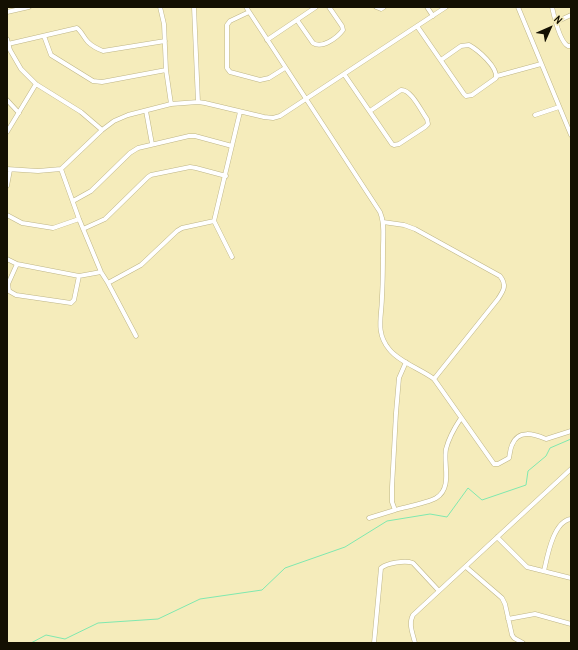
<!DOCTYPE html>
<style>
body{margin:0}
#map{position:relative;width:578px;height:650px;overflow:hidden;background:#f5ecbb;font-family:"Archivo Narrow",sans-serif}
canvas{display:block}
.frame{position:absolute;inset:0;border:8px solid #141002;pointer-events:none}
.north{position:absolute;left:530px;top:8px;width:40px;height:40px;-webkit-text-stroke:3px #f5ecbb;paint-order:stroke;rotate:45deg;font-size:11px;font-weight:700;line-height:16px;text-align:center;color:#141002}
.north::after{content:'';display:block;margin:auto;width:14px;height:18px;background:#141002;clip-path:polygon(50% 0,100% 100%,50% 72%,0 100%)}
</style>
<div id="map">
<canvas width="578" height="650"></canvas>
<div class="frame"></div>
<div class="north">N</div>
</div>
<script>
const context = document.querySelector('canvas').getContext('2d');
context.lineJoin = 'round';
function stroke(path, color, width, dash) {
  context.strokeStyle = color;
  context.lineWidth = width;
  context.lineCap = dash ? 'butt' : 'round';
  context.setLineDash(dash || []);
  context.stroke(path);
}
const stream = new Path2D(`
 M31,643L46,635L65,639L98,623L158,619L200,599L262,590L285,568L345,547L387,521L430,514L447,517L468,488L482,500L526,485L528,471L546,456L550,448L571,439`);
const minor = new Path2D(`
 M160,7L164,24L166,70L171,104
 M194,7L198,102
 M246,7L380,212C385,223 383,236 383,248C383,264 383,280 382,296C382,316 375,332 389,349C399,362 421,369 434,379L494,464H498L509,458C510,454 510,449 512,445C518,429 534,434 546,439L571,431
 M376,7L381,9L384,7
 M427,7L433,16
 M518,7L571,135
 M552,7C554,16 560,42 568,46H571
 M7,12L29,7
 M249,12L230,21L227,25V68L230,72L260,80L269,78L285,68
 M297,20L313,43C322,49 337,38 343,30L342,26L329,7
 M556,22L571,15
 M417,26L464,94L466,96L472,95L496,78C498,67 478,50 469,45L461,46L441,60
 M44,36L51,55L93,81L102,82L166,70
 M7,39L10,50L21,69L36,84L81,112L102,130
 M267,40L316,7
 M8,44L77,28C82,32 84,38 88,42C92,46 98,49 103,51L165,41
 M344,74L392,144L394,145L399,144L425,127L428,124L427,119C421,111 411,89 401,90L370,111
 M497,76L541,64
 M7,100L19,113
 M146,111L152,144
 M535,115L559,107
 M7,132L36,84
 M7,169L38,171L61,169L102,130L114,121L128,115L171,104L198,102L205,103L264,117L273,118L280,116L446,7
 M61,169L79,219L101,272L108,283L136,336
 M7,186L10,170
 M73,201L91,191L130,153L138,148L189,136H195L232,146
 M7,215L22,223L53,228L79,219
 M214,221L232,257
 M383,222L404,225L415,229L500,276C507,285 504,290 498,299L434,379
 M83,229L105,219L148,177L151,175L190,167L196,168L226,176
 M7,259L17,264L79,276L101,272
 M17,264L8,284L9,291L16,295L71,303L74,300L79,276
 M108,283L141,265L177,231L182,228L214,221L240,112
 M395,510C406,507 427,503 436,498C453,488 443,464 446,449C449,437 455,427 461,418
 M369,518L395,510L392,502V487L396,413L399,378L406,362
 M497,537L527,567L571,578
 M466,567L502,598L505,604L512,635L514,638L523,643
 M544,571C547,558 553,521 571,519
 M508,619L535,614L571,624
 M374,643L381,568C387,563 405,560 413,563L439,591
 M415,643C413,634 408,624 413,615L571,469`);
stroke(stream, '#7fe8af', 1);
stroke(minor, '#beb587', 5);
stroke(minor, '#fff', 4);
</script>
